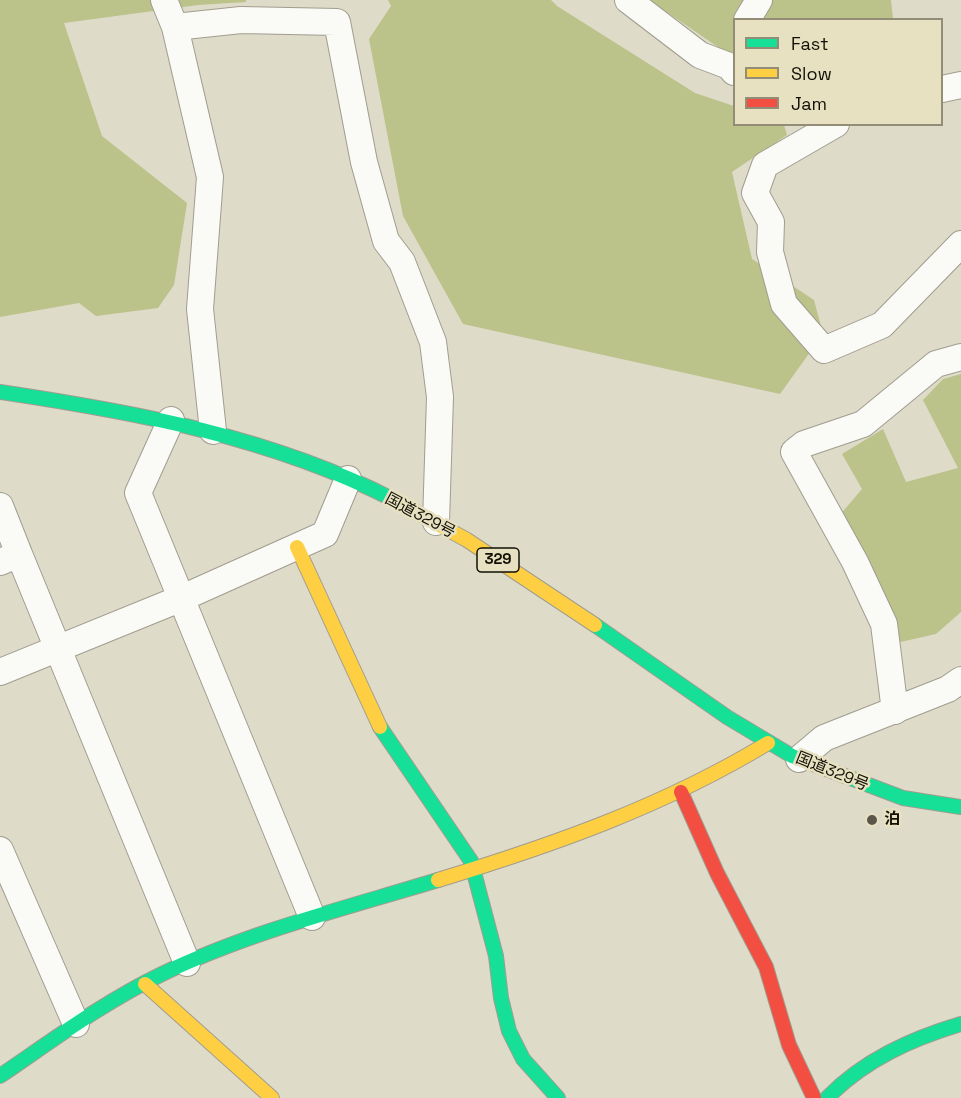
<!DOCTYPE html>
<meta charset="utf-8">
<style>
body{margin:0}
#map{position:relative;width:961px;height:1098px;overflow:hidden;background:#dfdbc9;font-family:"Space Grotesk",sans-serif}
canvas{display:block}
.legend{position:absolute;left:733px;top:18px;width:210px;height:108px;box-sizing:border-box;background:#e7e1c1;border:2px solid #928d76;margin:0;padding:8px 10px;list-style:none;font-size:18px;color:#121006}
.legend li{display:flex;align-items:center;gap:12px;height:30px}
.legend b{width:30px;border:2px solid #928d76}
</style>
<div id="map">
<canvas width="961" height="1098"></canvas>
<ul class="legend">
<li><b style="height:8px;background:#16e098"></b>Fast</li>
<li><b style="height:8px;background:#ffcf43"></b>Slow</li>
<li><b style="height:8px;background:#f24e42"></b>Jam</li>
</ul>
</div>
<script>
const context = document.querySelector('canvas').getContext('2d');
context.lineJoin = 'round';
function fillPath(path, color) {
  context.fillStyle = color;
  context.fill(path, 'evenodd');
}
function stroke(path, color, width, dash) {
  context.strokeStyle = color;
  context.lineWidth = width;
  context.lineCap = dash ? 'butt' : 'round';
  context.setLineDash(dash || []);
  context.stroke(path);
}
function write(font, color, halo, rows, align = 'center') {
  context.font = font + ' "Space Grotesk","Noto Sans JP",sans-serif';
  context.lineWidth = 5;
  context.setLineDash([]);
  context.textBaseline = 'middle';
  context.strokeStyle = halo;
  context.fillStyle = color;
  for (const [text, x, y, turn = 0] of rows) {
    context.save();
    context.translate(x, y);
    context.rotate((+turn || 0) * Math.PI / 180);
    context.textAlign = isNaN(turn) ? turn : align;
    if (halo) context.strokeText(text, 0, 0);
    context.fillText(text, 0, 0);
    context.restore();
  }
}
const forest = new Path2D(`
 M0,0H246V2L198,5L64,23L102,136L187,203L174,285L158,308L96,316L79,303L0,317Z
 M388,0H551L557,6L695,93L734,106V124L784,125L787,135L732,172L752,259L814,300L823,334L780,394L463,324L403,216L369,39L391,6Z
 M649,0H891L893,19L734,20V58Z
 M961,374V612L936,634L896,643L889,603L839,516L862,489L842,454L883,429L906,482L958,468L923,400L943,379Z`);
const street = new Path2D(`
 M164,0L175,27L210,177L200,309L213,431
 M628,0L700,55L729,66L734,72
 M747,20L759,0
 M175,27L241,20L337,22L364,162L386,241L402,262L433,342L440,397L436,522
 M942,89L961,85
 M836,124L765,165L755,193L771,222L770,252L784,304L824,350L882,325L961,244
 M171,420L138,493L312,917
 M0,506L19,554L0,562
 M19,554L187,963
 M0,672L182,598L325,534L348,479
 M895,711L884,624L855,562L794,452L804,444L863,424L936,364L961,357
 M799,759L824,738L948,689L961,680
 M0,850L76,1024`);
const fast = new Path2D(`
 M0,392C134,412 272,437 394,500
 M595,625L727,717L792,756L903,798L961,807
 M380,727L471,861L496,956L501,998L509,1031L523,1059L558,1098
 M0,1076C53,1040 104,1002 162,974C249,932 346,908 438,880
 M827,1098C864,1060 911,1039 961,1024`);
const slow = new Path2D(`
 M394,500L467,540L595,625
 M297,547L380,727
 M438,880C553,845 664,806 768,743
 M145,984L272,1098`);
const jam = new Path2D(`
 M681,792L717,873L766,967L789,1045L814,1098`);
const markers = [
 [872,820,6,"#5a574a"]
];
const shields = [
 [498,560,42]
];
const shieldNames = [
 ["329",498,560]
];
const streetNames = [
 ["国道329号",420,516,28],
 ["国道329号",832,772,22]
];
const poiNames = [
 ["泊",884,820]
];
fillPath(forest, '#bbc28a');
stroke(street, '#a09d8f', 28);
stroke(fast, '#a09d8f', 16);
stroke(slow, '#a09d8f', 16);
stroke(jam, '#a09d8f', 16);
stroke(street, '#fafaf7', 26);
stroke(fast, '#16e098', 14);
stroke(slow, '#ffcf43', 14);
stroke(jam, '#f24e42', 14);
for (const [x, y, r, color] of markers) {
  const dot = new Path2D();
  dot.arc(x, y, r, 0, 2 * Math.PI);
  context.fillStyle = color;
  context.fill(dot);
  stroke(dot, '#e7e1c1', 2);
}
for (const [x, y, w] of shields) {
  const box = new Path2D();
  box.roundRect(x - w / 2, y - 12, w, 24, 4.5);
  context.fillStyle = '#e7e1c1';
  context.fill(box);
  stroke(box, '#121006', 1.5);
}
write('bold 15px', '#121006', null, shieldNames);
write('16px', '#121006', '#e7e1c1', streetNames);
write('bold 16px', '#121006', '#e7e1c1', poiNames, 'left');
</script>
